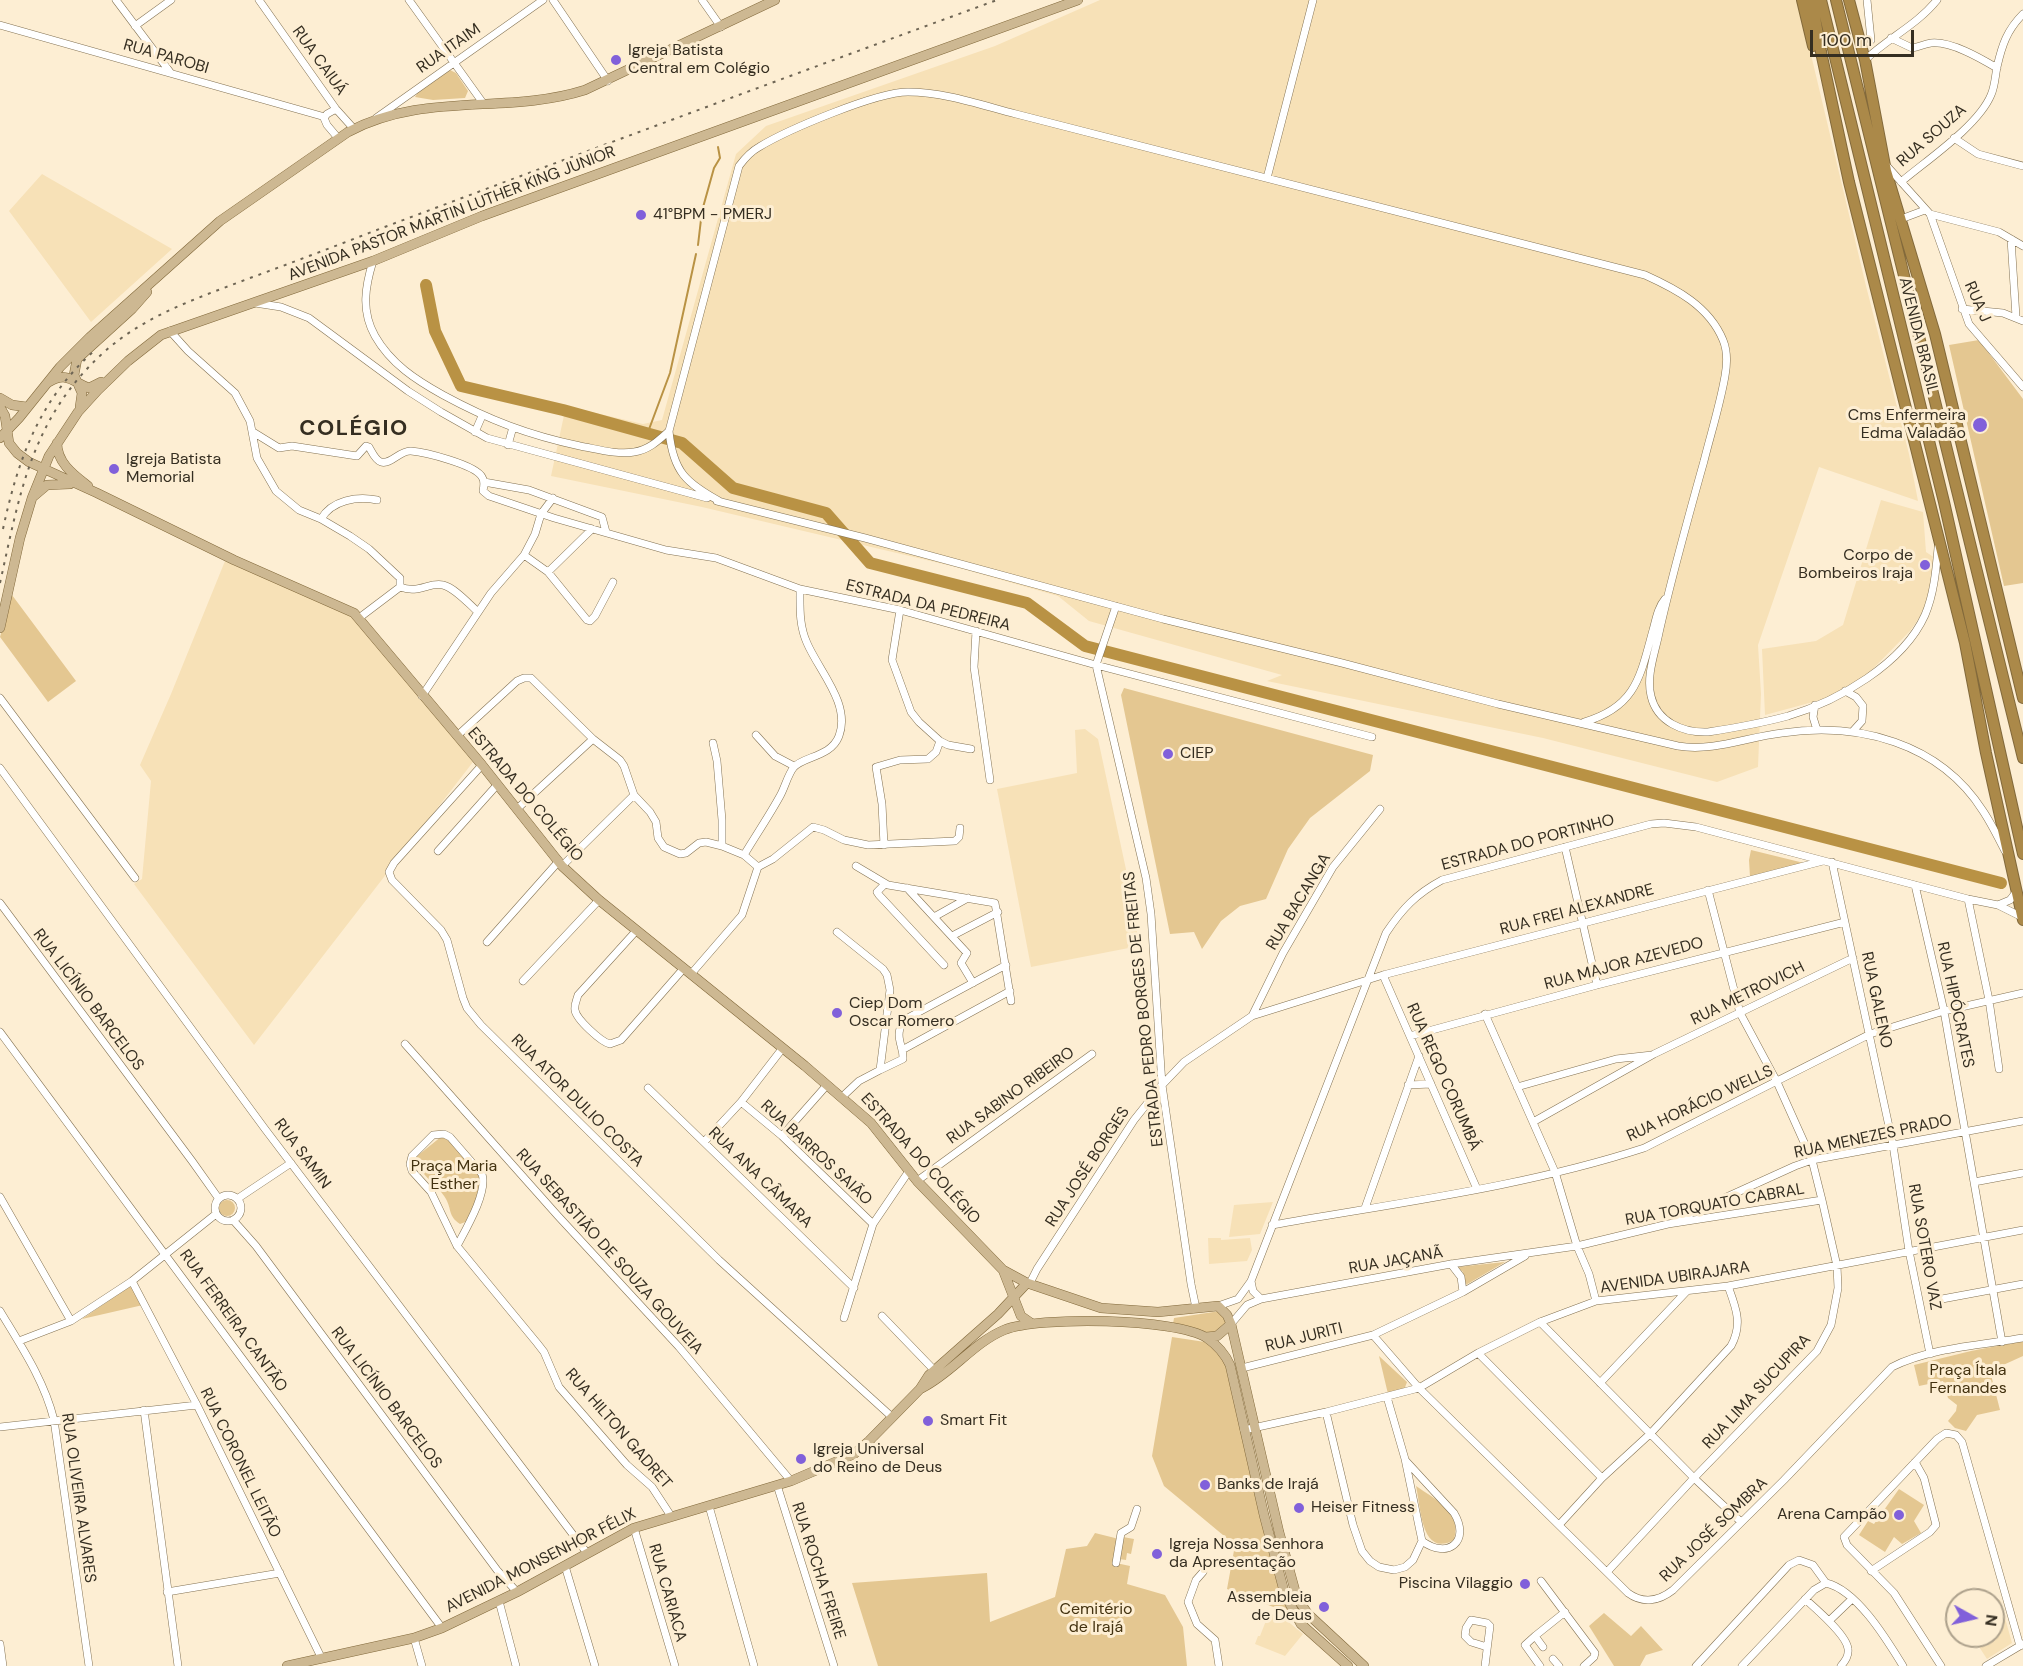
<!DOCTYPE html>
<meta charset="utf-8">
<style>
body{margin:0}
#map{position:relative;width:2023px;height:1666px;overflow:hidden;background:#fdeed3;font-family:"DM Sans",sans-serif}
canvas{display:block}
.north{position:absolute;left:1945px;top:1588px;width:60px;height:60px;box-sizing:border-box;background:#fdeed3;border:2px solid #ada18c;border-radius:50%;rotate:98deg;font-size:16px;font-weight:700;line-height:24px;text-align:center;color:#352e21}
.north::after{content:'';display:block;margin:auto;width:21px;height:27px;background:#8160da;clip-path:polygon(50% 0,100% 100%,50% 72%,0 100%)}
.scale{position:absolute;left:1810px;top:30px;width:104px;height:27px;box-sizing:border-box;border:3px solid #352e21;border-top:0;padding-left:8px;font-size:18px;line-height:21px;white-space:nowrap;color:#352e21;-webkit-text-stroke:4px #fdeed3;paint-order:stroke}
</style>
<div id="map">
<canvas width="2023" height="1666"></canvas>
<div class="north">N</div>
<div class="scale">100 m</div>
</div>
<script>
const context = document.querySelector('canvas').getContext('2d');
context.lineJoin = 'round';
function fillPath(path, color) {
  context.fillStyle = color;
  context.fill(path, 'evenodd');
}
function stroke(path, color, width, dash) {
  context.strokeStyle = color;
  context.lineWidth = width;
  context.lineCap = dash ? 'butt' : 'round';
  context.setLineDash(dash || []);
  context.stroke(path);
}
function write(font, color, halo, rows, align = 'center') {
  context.font = font + ' "DM Sans",sans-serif';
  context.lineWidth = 6;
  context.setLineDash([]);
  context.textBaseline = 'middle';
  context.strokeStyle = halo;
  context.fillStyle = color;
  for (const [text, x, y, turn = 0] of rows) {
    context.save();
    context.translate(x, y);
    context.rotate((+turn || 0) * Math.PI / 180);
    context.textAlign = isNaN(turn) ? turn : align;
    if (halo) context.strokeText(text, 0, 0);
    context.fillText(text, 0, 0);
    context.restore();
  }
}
const built = new Path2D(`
 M1100,0H1798L1866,286L1909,454L1918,501L1819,467L1758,645L1761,694L1758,767L1717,782L1543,738L1267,681L1282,675L1089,621L1058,596L956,567L702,507L551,476L566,406L643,424L662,420L736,154L766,126L995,46Z
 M42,174L172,249L91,322L9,211Z
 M1881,500L1923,512L1926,552L1935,558L1928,601L1919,618L1910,631L1861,681L1824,699L1765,715L1762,649L1816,641L1843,625Z
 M225,561L351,614L473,762L254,1045L134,884L142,879L151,781L140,765L171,694Z
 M1085,729L1098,739L1133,902L1139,946L1031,967L997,789L1077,773L1075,730Z
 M1273,1202L1260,1234L1229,1237L1234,1205Z
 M1208,1238H1221V1240L1250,1238L1252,1250L1247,1261L1209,1264Z
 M2000,1600L2012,1643L1987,1659L1972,1636H1993V1602Z
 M1269,1613L1285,1619L1303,1634L1285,1656L1255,1644L1258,1636H1260Z`);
const green = new Path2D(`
 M450,70L456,73L468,91L465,98L433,100L415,97L418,92Z
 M1979,340L2023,399V583L2004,586L1949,345Z
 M12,595L76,681L48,702L0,637Z
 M1124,688L1373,755L1370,771L1310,818L1288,849L1266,899L1240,906L1221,921L1202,949L1194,932L1170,934L1121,695Z
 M1751,850L1808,864L1750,877L1749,860Z
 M442,1136L448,1138L480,1174L482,1182L468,1221L460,1224C448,1216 452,1210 446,1199C438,1184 418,1175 416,1157Z
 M219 1208a8 8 0 1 1 16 0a8 8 0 1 1-16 0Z
 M1505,1262L1464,1286L1463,1272L1457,1267Z
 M132,1285L143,1305L82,1319Z
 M1220,1311L1227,1323L1220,1334L1210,1335L1173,1324L1174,1318Z
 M1172,1337L1205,1342L1227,1359L1294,1615L1227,1589L1235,1545L1164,1486L1152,1456Z
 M2023,1341V1356L1990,1371L2000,1410L1977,1415L1966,1431L1955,1428L1948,1421L1956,1411L1957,1405L1948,1398L1943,1381L1919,1386L1914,1365L1971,1351Z
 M1379,1356L1407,1382L1404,1390L1388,1394Z
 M1416,1486C1436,1500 1462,1511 1454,1540C1421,1558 1421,1508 1416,1486Z
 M1899,1489L1924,1505L1914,1521L1921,1533L1902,1544L1894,1537L1885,1552L1859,1535L1868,1521L1874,1524Z
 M1095,1533L1119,1539L1116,1563L1130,1566L1127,1584L1165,1595L1183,1627L1187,1666H878L852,1583L987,1573L990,1622L1055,1597L1066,1549L1087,1546Z
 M1123,1537L1134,1539L1131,1554L1127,1553L1126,1560L1119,1559Z
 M1604,1613L1631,1636L1641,1626L1663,1650L1646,1655L1640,1666H1614L1589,1626Z`);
const stream = new Path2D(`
 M698,245L702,211L714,168L720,158L718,147
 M648,432L670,373L696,254`);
const river = new Path2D(`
 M426,285L435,331L461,386L563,410L682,443L733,488L826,513L870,563L1027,603L1085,646L2001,883`);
const minor = new Path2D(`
 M116,0L170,72
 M259,0L336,109L354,129
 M409,0L483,103
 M553,0L608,81
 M702,0L721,27
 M1867,0L1871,40
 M0,25L325,117
 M135,26L171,0
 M1891,38L1912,48C1919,47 1924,44 1931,43C1951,41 1980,58 1997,68
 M1865,60C1888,38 1917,25 1937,0
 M336,109L327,114L324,118L327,125L338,138
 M376,118L543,0
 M1954,138L1978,154L2023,166
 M1886,165L1930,214L1999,232L2023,246
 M1267,178L1313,0
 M1901,182C1927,160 1978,126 1991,95C1995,86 1995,77 1997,67C2002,45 2007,30 2023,14
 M1930,214L1969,324L2023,387
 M1901,219L1925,210
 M2011,239L2016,317
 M373,261C365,287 361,311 375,336C391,364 416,380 443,395C489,420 528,435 580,446C597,449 617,455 634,452C649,450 659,440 669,431
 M255,303L281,307L309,318L408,391L441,412L487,438L707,498
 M1962,309L2003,313L2023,321
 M170,331L188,351L235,393L250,421L257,458L276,491L299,510L321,519L350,536L369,549L400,578V587
 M253,432L279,448L292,446L357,456L366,446L369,447C372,452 375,460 381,462C391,465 400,450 411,451C425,452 476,465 482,477C485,481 484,486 483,491L489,496L554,518L666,550L716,558L800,589L900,610L1096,665L1372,737
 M475,432L482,416
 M508,445L513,427
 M484,482L529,490L602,517L606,532
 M717,501L865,538L1163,619L1342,663L1498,704L1678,746C1713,752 1747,737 1782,733C1858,722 1939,742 1983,811C1991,823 1998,837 2005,851
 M721,502C686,483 673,472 669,431L739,166C745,158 750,152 759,147C787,130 876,92 908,92C944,92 981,105 1016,114L1645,275C1676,289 1709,306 1723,340C1728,352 1727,365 1725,376C1720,405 1711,433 1704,461C1688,518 1672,575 1659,633C1655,653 1646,676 1651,696C1657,722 1683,733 1708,732C1734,728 1762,723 1788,716C1838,701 1903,664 1925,615C1934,594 1936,570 1938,548
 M321,519C332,500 357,496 377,500
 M524,555L548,572L587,620L590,621L595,616L613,582
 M548,572L592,529
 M1116,606L1096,665L1146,878L1151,914L1162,1085L1191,1284L1196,1308
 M900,610L892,660L911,712L919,722L940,741L948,745L971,749
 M359,618L400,587C419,594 428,582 443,585C455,588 469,604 478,612
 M976,631L974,667L990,780
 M1845,691L1856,697L1863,706L1862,721L1853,731
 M422,696L491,593L524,555L535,534L541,514L553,498
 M0,698L135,878
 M1815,705L1813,717L1817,730
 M1584,722C1636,707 1640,677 1653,630C1656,619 1658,607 1665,599
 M756,735L775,756L794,766
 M457,736L517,681L524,678H531L593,739L620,760L624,766L634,795L562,866
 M713,743L717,761L722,820V846L744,855L758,867
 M482,765L394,863L389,872L392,880L441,930L447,940L463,998L467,1008L481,1025L719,1260L892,1417
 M0,768L265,1129L587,1553
 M634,795L650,812L656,822L658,838L664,847L680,854L686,853L699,843L706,842L722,846
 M517,809L593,739
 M884,845L882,804L876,767L900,760L928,759L936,752L940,741
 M1565,847L1597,985
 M438,851L497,785
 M744,855C756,835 769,816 780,796C785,787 788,774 794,767C804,756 831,757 839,736C851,704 819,671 807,643C799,625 800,608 800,589
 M1832,862L1893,1145L1909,1251L1930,1354
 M856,866L888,885L995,903L1011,1001
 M758,867L773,859L813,827L824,830L844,840L868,845L955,841L959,837L960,828
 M885,884L877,892L879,895L944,965
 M1915,885L1944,1011L2002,1342
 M907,888L967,953L961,963L973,983
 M1968,899L1989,1000L1999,1069
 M0,903L192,1161L219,1199
 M1998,905L2010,900L2017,891
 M934,917L968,898
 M636,931L578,995C577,999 574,1005 575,1010C576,1019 601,1042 610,1044L621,1040L684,968
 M837,932L883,969L887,975L890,990L880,1070L859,1081L842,1097
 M952,936L998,912
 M487,942L559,861
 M691,974L742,915L758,867
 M1383,975L1477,1189
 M523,981L599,900
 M1485,1014L1555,1172L1577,1246L1589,1274L1596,1301
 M1252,1016L1283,953L1333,867L1380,809
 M0,1032L442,1628
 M1410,1036L1597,985L1845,922
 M405,1044L558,1216L679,1347L791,1481
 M902,1050L1010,991
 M880,1070L903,1059C904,1046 893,1037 904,1020L1006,965
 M1408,1085L1431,1084
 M1517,1087L1616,1059L1652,1055
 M648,1088L854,1288
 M741,1102L782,1136L873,1224
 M1533,1122L1654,1054L1853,958
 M782,1136L827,1085
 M704,1142L741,1102L782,1049
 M917,1181L1092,1054
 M1974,1182L2023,1173
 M215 1208a13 13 0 1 1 26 0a13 13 0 1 1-26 0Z
 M0,1197L71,1321
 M237,1199L291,1163
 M1365,1208L1419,1056
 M233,1220L256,1246L497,1570L517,1592
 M1676,1220L1795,1166L1812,1160L2023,1121
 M1272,1225C1396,1203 1524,1187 1644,1148L1870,1034L1944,1011L2023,993
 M457,1246C466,1229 488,1192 482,1174L450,1137L444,1134L433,1135L412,1156L410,1164L412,1171L431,1192L457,1246L537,1343L544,1352L559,1387L627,1465L652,1487L671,1516
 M1451,1264L1461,1277L1463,1292
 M132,1281L197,1405L321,1657
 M1251,1281L1253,1291L1261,1299
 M1030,1283L1037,1269L1134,1120L1162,1085L1184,1062L1252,1016L1383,975L1823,861
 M1942,1299L2023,1284
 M1218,1306L1238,1299L1251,1281L1386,933C1402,909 1416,894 1442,880L1651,824L1664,823L1696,827L1968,899L1998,905L2022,917
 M0,1311C21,1346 44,1380 54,1420L89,1666
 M882,1316L934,1370
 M844,1318L873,1224L909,1171
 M1540,1322L1694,1478L1740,1521
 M1231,1324L1247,1305L1261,1299L1451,1264L1577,1246L1668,1224L1822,1200
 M1373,1335L1419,1388L1628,1593C1643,1604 1659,1601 1673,1590L1784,1480L1892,1367C1929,1348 1981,1345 2023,1338
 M19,1341L71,1321L132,1281L216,1214
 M1478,1353L1602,1478
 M1242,1368L1373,1335L1463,1292L1525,1256
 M1600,1383L1686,1292
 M144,1410L178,1666
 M1326,1412L1353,1525L1362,1551L1370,1561L1379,1567L1394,1570L1405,1567L1413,1560L1422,1541L1405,1459L1387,1397
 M0,1427L197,1405
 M1244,1430L1326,1412L1419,1388L1478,1353L1540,1322L1596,1301L1728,1286L2023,1230
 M1406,1461L1454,1513C1471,1541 1448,1560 1422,1541
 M777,1485L834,1666
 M709,1506L754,1666
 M1559,1525L1602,1478L1651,1433L1731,1346C1743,1324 1736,1308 1728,1286
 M634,1528L675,1666
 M1116,1563L1121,1533L1131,1527L1137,1509
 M565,1566L595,1666
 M1871,1571L1930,1532L1936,1525L1924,1478L1915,1462
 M1203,1572L1196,1580L1188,1602L1197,1624L1215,1640L1219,1666
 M1607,1572L1694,1478L1817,1351L1831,1325L1838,1288L1837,1266L1822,1200L1812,1160L1777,1082L1740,1013L1708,890
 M1541,1581L1595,1653L1594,1657L1584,1666
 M167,1592L280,1573
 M1805,1599C1816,1609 1847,1635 1848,1649C1849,1656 1845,1661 1841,1666
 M499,1601L516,1666
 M1829,1621L1852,1599
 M1535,1636L1565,1612
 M414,1638L422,1666
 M0,1644L3,1666
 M1553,1659L1559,1666
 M1485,1666L1490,1626L1487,1623L1471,1620L1466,1628L1465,1636L1471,1642L1487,1647
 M1540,1666L1525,1645L1535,1636L1543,1647
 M1696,1666L1789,1565L1799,1560L1813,1565L1826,1583C1857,1590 1887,1640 1903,1666
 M1742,1666L1814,1590L1826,1583
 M1941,1666L1894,1593L1847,1545L1844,1537L1937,1439L1946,1433L1956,1435L1962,1442L2020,1646
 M1986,1666L2023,1644`);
const major = new Path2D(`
 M49,382C67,371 73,382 89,388L101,382
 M0,398L12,405L27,407
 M0,407L5,416L9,443L17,453L29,462L97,493L234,560L354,613L482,765L562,866L599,900L805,1066L871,1123L917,1181L1003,1270L1021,1316L1031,1323
 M80,407L82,393L74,375L77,359L132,309L147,292
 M0,438L19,418L60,367L90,337L220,221L348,132C425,91 506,115 585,90L775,0
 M57,443C57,463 74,475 88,486
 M34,496L47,485L70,484
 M0,628L20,538L32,498L49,456L78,412L98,390L128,361L161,335L373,261L482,216L1078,0
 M1003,1270L1027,1283L1101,1308L1158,1312L1218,1306L1227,1315L1231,1324L1279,1532L1297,1598L1308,1614L1364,1666
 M1206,1337L1217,1336L1231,1324
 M922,1388C952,1373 973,1343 1004,1330C1038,1316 1176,1318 1207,1338C1217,1345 1225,1354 1230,1365L1264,1515L1285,1595L1301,1624L1348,1666
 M287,1666L414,1638L442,1628L517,1592L634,1528L791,1481L854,1454L869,1441L920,1389L929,1375L998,1314L1027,1283`);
const highway = new Path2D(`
 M1802,0L1813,46
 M1812,0L1821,52L1849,182L1965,643L1986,753L2023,920
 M1821,0L1944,502L2023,854
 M1836,0L2023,758
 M1849,0L1865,60L1886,171L1935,334L2023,698`);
const rail = new Path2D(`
 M3,529C18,459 39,400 94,351
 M0,583C20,493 31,419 103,353C145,315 198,298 250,278C294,262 338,245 382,228C587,151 792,75 997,0`);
const markers = [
 [616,60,6,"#8160da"],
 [641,215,6,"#8160da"],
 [1980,425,8,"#8160da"],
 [114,469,6,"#8160da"],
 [1925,565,6,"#8160da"],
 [1168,754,6,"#8160da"],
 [837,1013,6,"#8160da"],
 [928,1421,6,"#8160da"],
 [801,1459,6,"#8160da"],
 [1205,1485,6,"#8160da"],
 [1299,1508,6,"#8160da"],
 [1899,1515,6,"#8160da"],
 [1157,1554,6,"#8160da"],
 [1525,1584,6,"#8160da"],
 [1324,1607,6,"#8160da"]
];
const streetNames = [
 ["RUA ITAIM",449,49,-35],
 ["RUA PAROBI",166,57,16],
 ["RUA CAIUÁ",319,61,54],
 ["RUA SOUZA",1932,136,-41],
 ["AVENIDA PASTOR MARTIN LUTHER KING JUNIOR",452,214,-21],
 ["RUA J",1977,302,66],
 ["AVENIDA BRASIL",1918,336,76],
 ["ESTRADA DA PEDREIRA",928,606,14],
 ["ESTRADA DO COLÉGIO",525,795,50],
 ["ESTRADA DO PORTINHO",1528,843,-15],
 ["RUA BACANGA",1299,902,-59],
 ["RUA FREI ALEXANDRE",1577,910,-15],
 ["RUA MAJOR AZEVEDO",1624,964,-15],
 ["RUA METROVICH",1748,994,-26],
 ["RUA LICÍNIO BARCELOS",88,1000,53],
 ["RUA GALENO",1876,1000,78],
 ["RUA HIPÓCRATES",1955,1005,78],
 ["ESTRADA PEDRO BORGES DE FREITAS",1144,1009,-96],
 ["RUA REGO CORUMBÁ",1443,1077,66],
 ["RUA SABINO RIBEIRO",1011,1096,-36],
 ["RUA ATOR DULIO COSTA",577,1101,45],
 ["RUA HORÁCIO WELLS",1700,1104,-25],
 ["RUA MENEZES PRADO",1873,1137,-12],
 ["RUA BARROS SAIÃO",816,1153,43],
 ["RUA SAMIN",302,1154,53],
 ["ESTRADA DO COLÉGIO",920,1159,48],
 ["RUA JOSÉ BORGES",1088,1167,-57],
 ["RUA ANA CÂMARA",760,1178,44],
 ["RUA TORQUATO CABRAL",1715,1205,-10],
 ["RUA SOTERO VAZ",1924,1247,80],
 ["RUA SEBASTIÃO DE SOUZA GOUVEIA",609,1252,48],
 ["RUA JAÇANÃ",1396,1261,-10],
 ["AVENIDA UBIRAJARA",1675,1278,-8],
 ["RUA FERREIRA CANTÃO",233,1321,54],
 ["RUA JURITI",1304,1338,-14],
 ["RUA LIMA SUCUPIRA",1757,1392,-47],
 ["RUA LICÍNIO BARCELOS",386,1398,53],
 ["RUA HILTON GADRET",618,1429,49],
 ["RUA CORONEL LEITÃO",240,1463,64],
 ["RUA OLIVEIRA ALVARES",78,1498,82],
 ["RUA JOSÉ SOMBRA",1714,1530,-44],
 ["AVENIDA MONSENHOR FÉLIX",541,1561,-27],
 ["RUA ROCHA FREIRE",818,1571,72],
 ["RUA CARIACA",667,1593,74]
];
const poiNames = [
 ["Igreja Batista",628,51],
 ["Central em Colégio",628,69],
 ["41°BPM - PMERJ",653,215],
 ["Cms Enfermeira",1966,416,"right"],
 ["Edma Valadão",1966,434,"right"],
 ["Igreja Batista",126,460],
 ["Memorial",126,478],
 ["Corpo de",1913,556,"right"],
 ["Bombeiros Iraja",1913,574,"right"],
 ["CIEP",1180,754],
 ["Ciep Dom",849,1004],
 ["Oscar Romero",849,1022],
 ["Smart Fit",940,1421],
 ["Igreja Universal",813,1450],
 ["do Reino de Deus",813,1468],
 ["Banks de Irajá",1217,1485],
 ["Heiser Fitness",1311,1508],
 ["Arena Campão",1887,1515,"right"],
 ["Igreja Nossa Senhora",1169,1545],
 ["da Apresentação",1169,1563],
 ["Piscina Vilaggio",1513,1584,"right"],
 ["Assembleia",1312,1598,"right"],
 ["de Deus",1312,1616,"right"]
];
const parkNames = [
 ["Praça Maria",454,1167],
 ["Esther",454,1185],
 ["Praça Ítala",1968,1371],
 ["Fernandes",1968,1389],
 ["Cemitério",1096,1610],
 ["de Irajá",1096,1628]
];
const districtNames = [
 ["COLÉGIO",354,429]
];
fillPath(built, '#f7e1b7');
fillPath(green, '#e4c791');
stroke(stream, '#b99244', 2);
stroke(river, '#b99244', 12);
stroke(minor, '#837253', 8);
stroke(major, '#82693b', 10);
stroke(highway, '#82693b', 12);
stroke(minor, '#fff', 7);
stroke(major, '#cdb892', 9);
stroke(highway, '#ab8949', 10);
stroke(rail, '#6e6554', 2, [3, 6]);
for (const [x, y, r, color] of markers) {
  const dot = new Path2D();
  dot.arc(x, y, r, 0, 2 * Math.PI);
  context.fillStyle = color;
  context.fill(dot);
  stroke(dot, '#fdeed3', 2);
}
write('16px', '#352e21', '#fdeed3', streetNames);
write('16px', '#352e21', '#fdeed3', poiNames, 'left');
write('16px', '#433210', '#fdeed3', parkNames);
context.letterSpacing = '1.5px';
write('bold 22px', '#352e21', '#fdeed3', districtNames);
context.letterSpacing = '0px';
</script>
